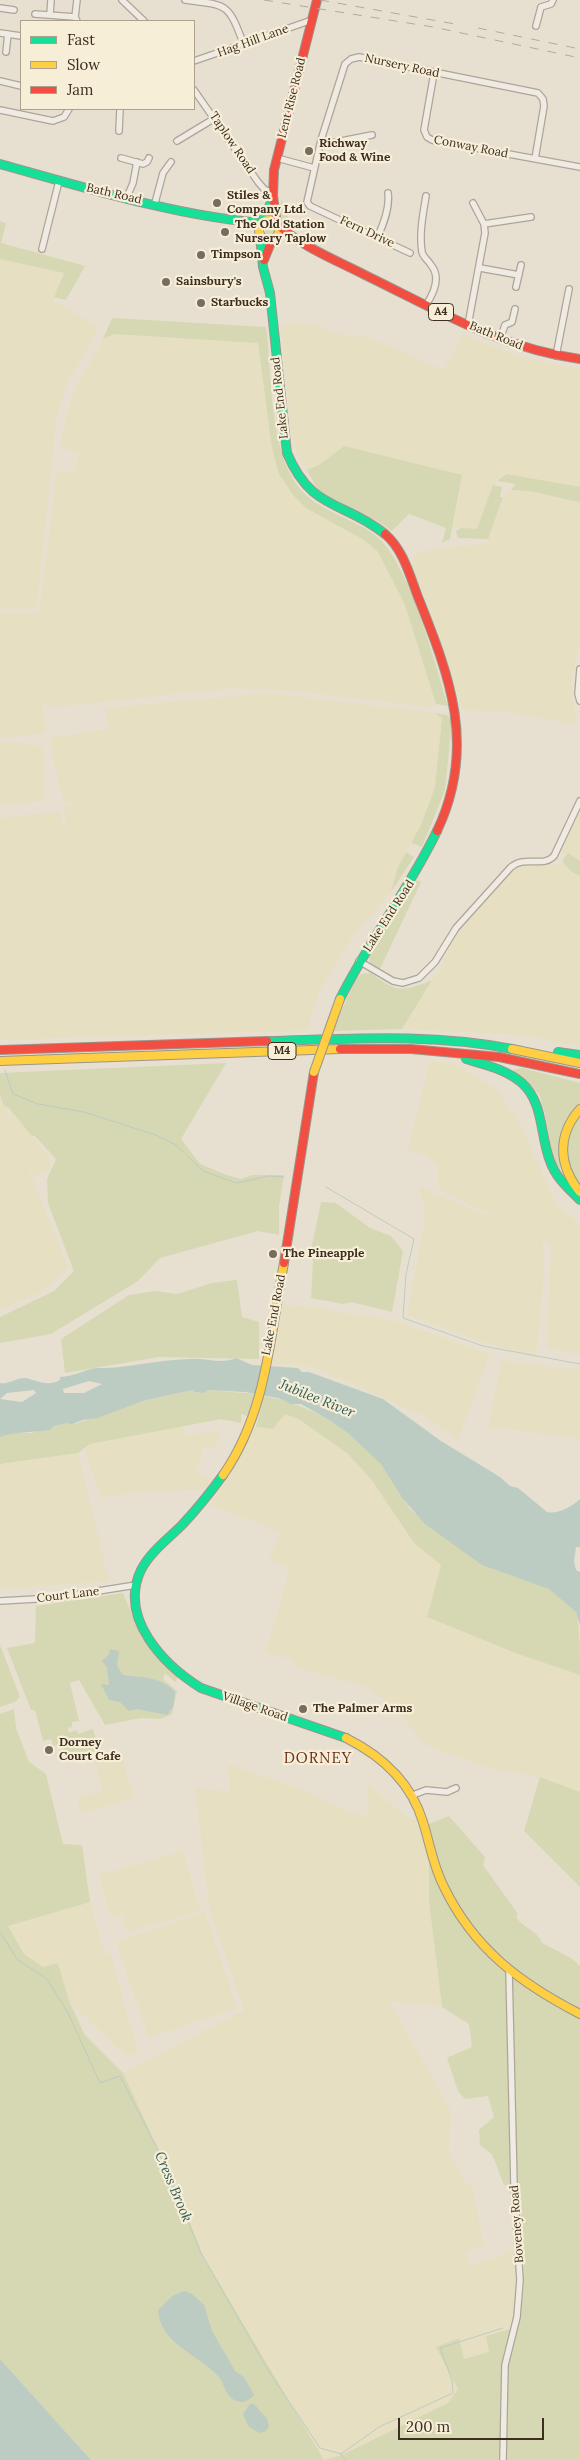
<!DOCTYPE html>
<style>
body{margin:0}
#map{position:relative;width:580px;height:2460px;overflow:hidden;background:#e7e0d1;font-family:Lora,serif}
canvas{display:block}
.legend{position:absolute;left:20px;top:20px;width:175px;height:90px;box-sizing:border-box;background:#f7eed8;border:1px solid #ada18e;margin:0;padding:6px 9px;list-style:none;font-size:15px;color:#3d2e20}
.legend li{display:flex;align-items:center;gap:10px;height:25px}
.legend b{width:25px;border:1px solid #ada18e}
.scale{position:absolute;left:398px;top:2418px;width:146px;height:22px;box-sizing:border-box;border:2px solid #3d2e20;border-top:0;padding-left:6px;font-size:15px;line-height:18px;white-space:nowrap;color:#3d2e20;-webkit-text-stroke:4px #f7eed8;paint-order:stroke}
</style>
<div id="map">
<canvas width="580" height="2460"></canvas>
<ul class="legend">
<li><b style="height:6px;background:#16e098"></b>Fast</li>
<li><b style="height:6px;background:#ffcf43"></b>Slow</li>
<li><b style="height:6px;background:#f24e42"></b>Jam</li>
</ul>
<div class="scale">200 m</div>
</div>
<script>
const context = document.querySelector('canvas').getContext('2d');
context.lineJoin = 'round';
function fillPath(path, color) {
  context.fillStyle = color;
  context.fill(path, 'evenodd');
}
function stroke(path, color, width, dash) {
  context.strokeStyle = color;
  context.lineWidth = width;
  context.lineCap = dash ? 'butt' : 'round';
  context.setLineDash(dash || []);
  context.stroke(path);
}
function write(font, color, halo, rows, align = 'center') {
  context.font = font + ' Lora,serif';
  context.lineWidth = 4.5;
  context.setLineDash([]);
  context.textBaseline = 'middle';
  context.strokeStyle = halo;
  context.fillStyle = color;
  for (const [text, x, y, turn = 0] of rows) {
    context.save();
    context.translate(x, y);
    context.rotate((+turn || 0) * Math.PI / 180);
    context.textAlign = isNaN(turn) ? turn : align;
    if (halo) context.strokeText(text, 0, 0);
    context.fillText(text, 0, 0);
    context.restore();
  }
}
const farmland = new Path2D(`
 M0,259L64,273L54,297L55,302L99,327L66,386L57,415L36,613H39L57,471H76L78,455L60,445L66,417L74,391L103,339L114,334L258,343L272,448L294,496L364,540L378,552L405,605L436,704L432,707L291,691L234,688L55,707L46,705L42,699L46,733L0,738V613H36L33,609H0Z
 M310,323L340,334L371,338L443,370L463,334L520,357L580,369V487L507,474L493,485L477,530L453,528L460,493L344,446L319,465L307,470L297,454L291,430L280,325Z
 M523,489L562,500L580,502V641L571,680L573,706L578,719L575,724L504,712L462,710L441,640L412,565L416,553L445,547L486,544L505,494L508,491Z
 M268,693L435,713L442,717L435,787L421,825L397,869L391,892L356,932L339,957L318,995L307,1030L0,1040V818L59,811L62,823L66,825L64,807L75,803H65L60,789L49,738L108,729L106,708Z
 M20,742L43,747L44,801L0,805V743Z
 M580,808V861L568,853H560Z
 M525,862L554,865L563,863L572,872L580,876V1047L522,1035L402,1029L423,991L440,969L453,937L515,866Z
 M430,1061L455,1064L498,1090L521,1126L557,1206L580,1224V1355L547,1348L551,1243L543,1240L544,1273L536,1358L476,1340L407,1315L424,1225L425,1212L419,1187L526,1231L441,1191L438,1186V1166L426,1155L408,1151Z
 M0,1095L14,1129L9,1108L51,1160V1169L34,1177L24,1157L68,1268L40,1293L0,1309Z
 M282,1305L306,1306L399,1322L490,1354L458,1440L424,1416L314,1367L273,1363Z
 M502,1361L580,1370V1439L488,1426Z
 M285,1414L300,1420L347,1453L371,1479L414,1543L441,1565L427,1617L518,1654L580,1675V1792L540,1777L488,1768L435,1749L421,1742L402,1714L382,1698L361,1685L293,1667L294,1660L266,1653L290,1568L269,1559L281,1532L210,1505L239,1459L254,1427L273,1429Z
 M183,1426L185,1435L221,1431L214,1449L204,1446L195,1473L213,1479L204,1490L143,1491L101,1498L85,1451L90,1444Z
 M78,1453L109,1581L0,1589V1465Z
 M121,1751L134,1798L81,1813L77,1798L103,1791L94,1759Z
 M228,1764L298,1788L353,1813L367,1816L369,1815L367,1783L408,1818L429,1824V1901L442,2007L389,2001L451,2111L449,2151L466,2184L472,2185L484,2246L465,2251L469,2266L516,2250L518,2281L516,2311L510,2329L486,2336L489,2352L464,2359L458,2338L437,2347L458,2389L448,2403L342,2455L324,2460L203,2256L181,2199L123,2073L244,2010L210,1911L195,1788L230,1792Z
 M183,1851L200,1911L127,1932L122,1914L111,1917L99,1875Z
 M90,1902L105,1955L110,1952L138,2053L126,2056L69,2001L58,1963L43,1967L24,1954L8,1926Z
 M205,1912L237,2008L149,2038L116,1942Z`);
const green = new Path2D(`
 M281,199L294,232C281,225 280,213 281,199Z
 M0,221L6,223L1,243L85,266L66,300L54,297L64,273L0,259Z
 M265 231a6 6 0 1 1 12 0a6 6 0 1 1-12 0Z
 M112,318L266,327C272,374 269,438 293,479C311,511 350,515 376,536C409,562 435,664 448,706L436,704L405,605L378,552L364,540L306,508L294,496L279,474L272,448L258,343L114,334L103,339Z
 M344,446L462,475L450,539L442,543L446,528L409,514L392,531L376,520L321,496L307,470L319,465Z
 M507,474L580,487V502C557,499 535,489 511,490L516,484L497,481Z
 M493,485L502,487L500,497H503L488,539L458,538L456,531L461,528L477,529Z
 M435,713L447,715L452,720L445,790L422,847L411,843L421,825L435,787L442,718Z
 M406,852L414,857L391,892L397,869Z
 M568,853L580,861V876L572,872L562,861Z
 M417,880L421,882L379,971C371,966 369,963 369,953Z
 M371,973C396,993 403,992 432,980L402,1029L333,1031L355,980L361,974Z
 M226,1063L181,1139L200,1164L227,1175L241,1179L252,1175H284L279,1207V1235L258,1231L160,1258L138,1281L51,1334L0,1343V1317L54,1291L74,1271L48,1203L47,1179L56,1159L35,1136L31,1135L9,1108L4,1106L0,1095V1073Z
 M522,1068L580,1083V1106L572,1112L559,1170L552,1154L545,1113L539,1094L513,1070Z
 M580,1114V1186C562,1164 563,1137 580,1114Z
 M321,1202L336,1203L370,1228L391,1236L403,1251L392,1312L351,1302L343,1304L311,1298L313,1261L310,1255Z
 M237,1280L242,1317L259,1322V1359L159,1357L65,1373L61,1339L129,1295L155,1291L177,1294L212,1283Z
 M193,1390L194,1392L204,1393L207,1390L256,1394L248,1416L241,1414V1423L221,1419L90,1444L78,1453L0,1464V1437L15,1433H32L38,1430L45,1431L54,1426L68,1423L70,1425L75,1424L146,1400Z
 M264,1396C309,1404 350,1428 381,1463C394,1478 400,1500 415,1514L421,1512C447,1527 569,1593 577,1614C580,1632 580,1656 580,1675L518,1654L427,1617L441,1565L414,1543L371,1479L347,1453L300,1420L285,1414L273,1429L256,1427Z
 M123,1593L142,1638L179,1676L175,1682L165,1673L163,1679L177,1691L172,1714L161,1719L141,1718L105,1725L79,1680L70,1683L79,1721L72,1722V1727L68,1728L69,1733L77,1730L78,1734L93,1729L99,1750L65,1759L61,1744L53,1746L51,1739L43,1741L35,1710H31L7,1648L35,1643L36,1606Z
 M0,1645L20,1697L15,1702L0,1707Z
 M14,1709L16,1728L29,1762L46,1774L63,1844L82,1845L90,1902L8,1926L24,1954L43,1967L58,1963L69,2001L85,2035L123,2073L181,2199L203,2256L324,2460L342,2455L448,2403L458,2389L436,2347L459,2338L464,2359L489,2352L486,2336L510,2329L516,2330C531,2284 521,2231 516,2184L504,2185L492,2154L480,2145L479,2130L494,2117L488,2096L465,2099L458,2091L447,2058L472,2047L469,2024L442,2007L429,1901V1824L449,1816L485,1857L483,1865L518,1914L516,1917C523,1928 537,1930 542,1943L571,1958L580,1966V2460H91L0,2359V1714Z
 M540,1777L580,1792V1887L524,1831Z`);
const water = new Path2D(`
 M236,1358L252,1365L298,1368L302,1372H309L383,1399L441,1441L500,1477L510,1486L518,1488L547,1512C557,1515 573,1506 580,1499V1547H576L574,1561L576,1570L580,1572V1625L576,1612L549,1589L482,1565L425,1524L403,1499L381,1464L348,1433L329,1420L301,1404H291L278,1398L245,1392L208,1390L204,1393L194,1392L193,1390L146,1400L97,1418L83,1420L70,1425L68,1423L54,1426L50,1430C33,1432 16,1432 0,1437V1383C8,1385 17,1377 26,1378C38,1381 48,1387 60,1380V1377C73,1377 89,1368 97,1368C127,1369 161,1358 196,1359C211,1359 222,1364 236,1358ZM89,1381L102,1384L84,1393H64L63,1389ZM34,1390L36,1393L22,1402L0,1399L7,1393Z
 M110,1649L119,1651L117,1666L123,1675C142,1678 161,1676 175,1692L173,1707L167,1715L137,1709L129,1711L120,1702L109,1700L101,1684L109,1685L107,1667L102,1661L109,1654Z
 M184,2291L192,2294L204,2305L212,2331L235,2371L244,2377L254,2395C249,2400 244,2404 237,2401C225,2397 225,2385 219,2377C204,2360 182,2352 168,2335C162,2327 159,2320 158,2310L172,2296Z
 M0,2359L91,2460H0Z
 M250,2404H254L267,2419L269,2426L266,2431L260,2433L249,2427L243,2414Z`);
const stream = new Path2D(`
 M5,1070L13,1094L38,1104L84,1112L156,1135L176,1145L203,1171L236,1183L269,1176L284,1177
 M326,1187L414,1239L406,1274L403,1318L483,1346L580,1364
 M0,1932L17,1959L47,1979L68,2013L100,2083L120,2076L158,2150L201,2253L268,2370L320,2448L341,2454L345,2460
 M341,2454L379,2427L453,2393L452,2380L440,2348L503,2328`);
const street = new Path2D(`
 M77,0L75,17L77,21
 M122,0L144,21
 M185,0C228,5 228,3 244,45
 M0,8L14,10
 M35,14L75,17
 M50,15L51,0
 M536,26L541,7L551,4L553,0
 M0,33L21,36
 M6,52L8,34
 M194,61L312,20
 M434,73L424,130L427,137L432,140L580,167
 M0,81L21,86
 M194,90L258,182L265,190L273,192
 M0,110L53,121L64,117L69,109
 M119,131L120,109
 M321,140L331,143L372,135
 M177,141L215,118
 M121,158L143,164L147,162L149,158
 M277,158L314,168
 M426,196C423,214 419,234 422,252C423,257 428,260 431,265C441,277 434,293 426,305
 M127,197L133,183L137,162
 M155,203L163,173L171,162
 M484,224L531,217
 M378,236C384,223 390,208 388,193
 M42,249L59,181
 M410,253L310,206L307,202L321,140L345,64L351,59L359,57L538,93L543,99L544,106L535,159
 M480,268L519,275
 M516,287L521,265
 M468,325L485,233L484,224L473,203
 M500,339L505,325L512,322L515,309
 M556,356L569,289
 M580,669L578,694L580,701
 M359,961L393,981L403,983L419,978L435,962L456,928L511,867C526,855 543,868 554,856L580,801
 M0,1601L54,1598L136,1585
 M413,1795L426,1790L447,1792L456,1788
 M503,2460L505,2365L517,2317L520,2280L514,2185L509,1971`);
const fast = new Path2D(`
 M0,164C83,187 176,216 261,223
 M262,222L272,200
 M260,236L263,267L270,293L287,453C312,512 343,500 385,534
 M340,999C369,941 409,889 437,831
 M267,1041C349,1039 431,1033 512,1049
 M558,1052L580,1055
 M466,1059C485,1065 506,1069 522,1083C544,1103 540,1136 550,1161C556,1178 568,1188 580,1200
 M223,1475C210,1493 196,1510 182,1525C168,1539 150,1552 141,1570C118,1618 164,1665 201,1688L346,1738`);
const slow = new Path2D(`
 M259 230a10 10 0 1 1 20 0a10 10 0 1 1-20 0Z
 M512,1049L580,1063
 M0,1061L340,1049
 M580,1109C557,1135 558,1165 580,1192
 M223,1475C267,1412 270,1336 284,1263
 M346,1738C382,1756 411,1782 423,1822C430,1844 433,1866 444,1887C474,1949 520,1983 580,2014`);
const jam = new Path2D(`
 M277,224L273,196L274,170L317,0
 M278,225C304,248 336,260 367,276C439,311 500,348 580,359
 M264,260L272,240
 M385,534C403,549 410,576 418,597C450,677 477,747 437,831
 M340,1049H411L499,1057L580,1074
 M0,1050L267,1041
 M284,1263L314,1072`);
const rail = new Path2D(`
 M264,0L433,27L580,58
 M320,0L455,24
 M478,28L580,49`);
const slowBridge = new Path2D(`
 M314,1072L340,999`);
const markers = [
 [309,151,5,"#786c5e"],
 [217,203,5,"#786c5e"],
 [225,232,5,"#786c5e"],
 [201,255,5,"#786c5e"],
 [166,282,5,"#786c5e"],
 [201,303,5,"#786c5e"],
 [273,1254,5,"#786c5e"],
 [303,1709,5,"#786c5e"],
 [49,1750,5,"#786c5e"]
];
const shields = [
 [441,312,25],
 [282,1051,28]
];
const shieldNames = [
 ["A4",441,312],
 ["M4",282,1051]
];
const streetNames = [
 ["Hag Hill Lane",253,41,-20],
 ["Nursery Road",402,66,12],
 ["Lent Rise Road",292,98,-76],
 ["Taplow Road",232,143,56],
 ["Conway Road",471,147,11],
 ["Bath Road",114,194,13],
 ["Fern Drive",367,232,25],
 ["Bath Road",496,336,22],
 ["Lake End Road",280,398,-96],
 ["Lake End Road",389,916,-57],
 ["Lake End Road",274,1315,-79],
 ["Court Lane",68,1595,-7],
 ["Village Road",255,1707,19],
 ["Boveney Road",517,2224,-94]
];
const poiNames = [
 ["Richway",319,144],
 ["Food & Wine",319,158],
 ["Stiles &",227,196],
 ["Company Ltd.",227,210],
 ["The Old Station",235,225],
 ["Nursery Taplow",235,239],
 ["Timpson",211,255],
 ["Sainsbury's",176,282],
 ["Starbucks",211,303],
 ["The Pineapple",283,1254],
 ["The Palmer Arms",313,1709],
 ["Dorney",59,1743],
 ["Court Cafe",59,1757]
];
const waterNames = [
 ["Jubilee River",317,1399,22],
 ["Cress Brook",173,2187,67]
];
const quarterNames = [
 ["DORNEY",318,1759]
];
fillPath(farmland, '#e6dfc2');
fillPath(green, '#d6d7b3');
fillPath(water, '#bcccc2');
stroke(stream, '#bcccc2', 1);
stroke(street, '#ada599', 8);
stroke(fast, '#9c958a', 10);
stroke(slow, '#9c958a', 10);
stroke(jam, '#9c958a', 10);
stroke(street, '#efebe3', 5.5);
stroke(fast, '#16e098', 8);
stroke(slow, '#ffcf43', 8);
stroke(jam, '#f24e42', 8);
stroke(rail, '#afaaa2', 1, [9, 9]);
stroke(slowBridge, '#9c958a', 10, []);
stroke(slowBridge, '#ffcf43', 8);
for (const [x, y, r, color] of markers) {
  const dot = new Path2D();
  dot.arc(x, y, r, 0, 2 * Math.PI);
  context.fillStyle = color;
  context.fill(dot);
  stroke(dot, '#f7eed8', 2);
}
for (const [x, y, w] of shields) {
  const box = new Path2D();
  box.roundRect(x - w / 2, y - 8.5, w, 17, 4);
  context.fillStyle = '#f7eed8';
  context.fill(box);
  stroke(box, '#3d2e20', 1);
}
write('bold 11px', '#3d2e20', null, shieldNames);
write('12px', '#3d2e20', '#f7eed8', streetNames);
write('bold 12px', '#3d2e20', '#f7eed8', poiNames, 'left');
write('italic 14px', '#2f5d5a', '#f7eed8', waterNames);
context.letterSpacing = '1px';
write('15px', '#6b2e1e', '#f7eed8', quarterNames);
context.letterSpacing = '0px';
</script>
